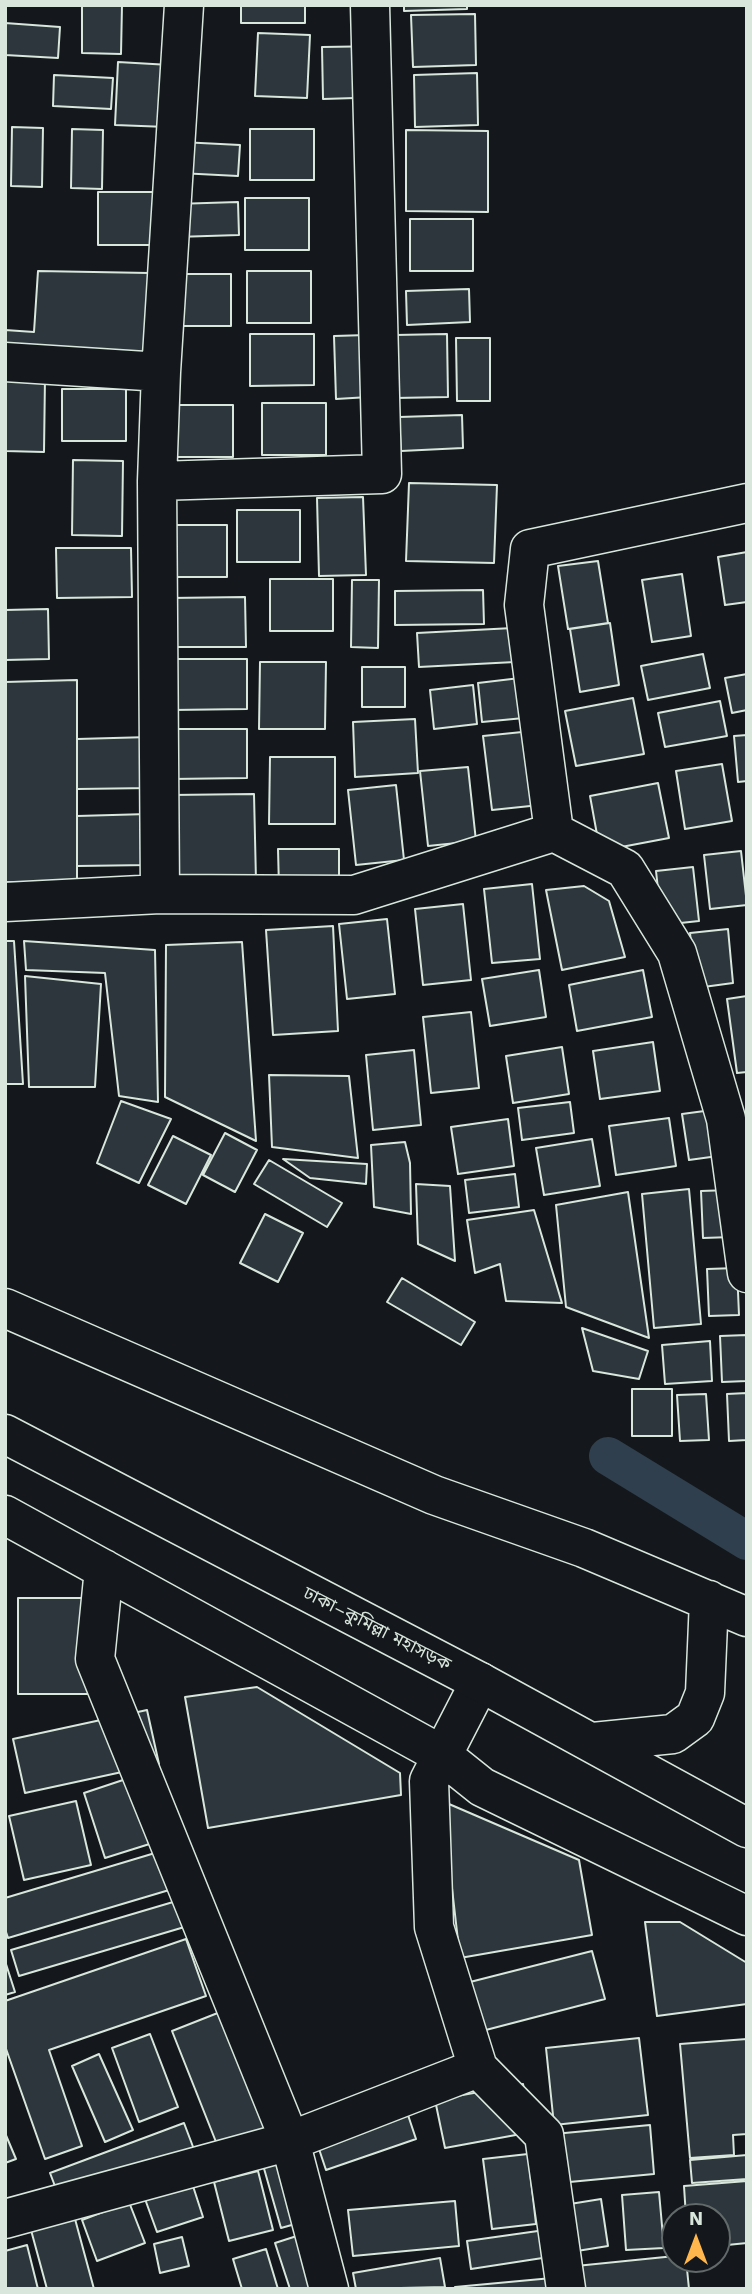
<!DOCTYPE html>
<meta charset="utf-8">
<style>
body{margin:0}
#map{position:relative;width:752px;height:2294px;overflow:hidden;background:#14181c;font-family:"Work Sans",sans-serif}
canvas{display:block}
.frame{position:absolute;inset:0;border:7px solid #d8e6dc;pointer-events:none}
.north{position:absolute;left:661px;top:2203px;width:70px;height:70px;box-sizing:border-box;background:#14181c;border:2px solid #626a69;border-radius:50%;rotate:0deg;font-size:19px;font-weight:700;line-height:28px;text-align:center;color:#d8e6dc}
.north::after{content:'';display:block;margin:auto;width:24px;height:32px;background:#ffb74d;clip-path:polygon(50% 0,100% 100%,50% 72%,0 100%)}
</style>
<div id="map">
<canvas width="752" height="2294"></canvas>
<div class="frame"></div>
<div class="north">N</div>
</div>
<script>
const context = document.querySelector('canvas').getContext('2d');
context.lineJoin = 'round';
function stroke(path, color, width, dash) {
  context.strokeStyle = color;
  context.lineWidth = width;
  context.lineCap = dash ? 'butt' : 'round';
  context.setLineDash(dash || []);
  context.stroke(path);
}
function fillPath(path, color) {
  context.fillStyle = color;
  context.fill(path, 'evenodd');
}
function write(font, color, halo, rows, align = 'center') {
  context.font = font + ' "Work Sans","Noto Sans Bengali",sans-serif';
  context.lineWidth = 5;
  context.setLineDash([]);
  context.textBaseline = 'middle';
  context.strokeStyle = halo;
  context.fillStyle = color;
  for (const [text, x, y, turn = 0] of rows) {
    context.save();
    context.translate(x, y);
    context.rotate((+turn || 0) * Math.PI / 180);
    context.textAlign = isNaN(turn) ? turn : align;
    if (halo) context.strokeText(text, 0, 0);
    context.fillText(text, 0, 0);
    context.restore();
  }
}
const canal = new Path2D(`
 M608,1456L747,1541`);
const building = new Path2D(`
 M82,5H122L121,54L82,53Z
 M241,5H305V23H241Z
 M404,5H467V9L404,11Z
 M475,14L476,65L413,67L411,15Z
 M5,23L60,27L58,58L5,55Z
 M258,33L310,35L307,98L255,96Z
 M386,46L387,97L323,99L322,47Z
 M118,62L170,65L167,127L115,125Z
 M477,73L478,125L415,127L414,75Z
 M54,75L113,78L111,109L53,106Z
 M12,127L43,128L42,187L11,186Z
 M72,129L103,130L102,189L71,188Z
 M250,129H314V180H250Z
 M406,130L488,131V212L406,211Z
 M181,142L240,145L238,176L179,173Z
 M98,192H161V245H98Z
 M245,198H309V250H245Z
 M238,202L239,235L176,237L175,204Z
 M410,219H473V271H410Z
 M38,271L149,273L154,364L5,356V330L34,332Z
 M247,271H311V323H247Z
 M167,274H231V326H167Z
 M469,289L470,322L407,325L406,291Z
 M250,334H314V385L250,386Z
 M447,334L448,397L395,398V335Z
 M367,335L369,397L336,399L334,336Z
 M456,338H490V401H457Z
 M5,376L45,377L44,452L5,451Z
 M62,389H126V441H62Z
 M262,403H326V455H262Z
 M170,405H233V457H170Z
 M462,415L463,448L401,451L399,417Z
 M73,460L123,461L122,536L72,535Z
 M409,483L497,485L494,563L406,561Z
 M363,497L366,575L319,576L317,498Z
 M237,510H300V562H237Z
 M163,525H227V577H163Z
 M56,548H131L132,597L57,598Z
 M747,552V602L725,605L718,557Z
 M598,561L608,623L568,629L558,566Z
 M682,574L691,636L652,642L642,580Z
 M270,579H333V631H270Z
 M352,580H379L378,648L351,647Z
 M483,590L484,624L395,625V591Z
 M245,597L246,647H170V598Z
 M48,609L49,659L5,660V610Z
 M610,623L619,685L580,692L570,629Z
 M513,628L515,662L419,667L417,633Z
 M703,654L710,688L648,700L641,666Z
 M171,659H247V709L172,710Z
 M260,662H326L325,729H259Z
 M362,667H405V707H362Z
 M747,674V710L732,713L725,678Z
 M520,678L524,718L482,722L478,683Z
 M77,680V885L5,882V682Z
 M473,685L477,724L434,729L430,690Z
 M633,698L644,754L576,766L565,711Z
 M720,701L727,736L665,747L658,713Z
 M415,719L418,773L355,777L353,722Z
 M171,729H247V778L171,779Z
 M532,731L540,805L492,810L483,736Z
 M747,735V781L738,782L734,736Z
 M150,737L151,788L77,789V739Z
 M270,757H335V824H269Z
 M722,764L732,821L685,829L676,771Z
 M468,767L476,841L428,846L420,771Z
 M658,783L669,838L600,851L590,796Z
 M396,785L404,860L356,865L348,790Z
 M254,794L256,881L173,883L171,795Z
 M148,814L149,865L77,866V816Z
 M278,849H339V887L279,888Z
 M741,851L747,905L710,909L704,855Z
 M693,867L699,921L662,925L656,871Z
 M532,884L540,959L492,963L484,889Z
 M584,886L609,901L625,957L562,970L546,890Z
 M463,904L471,980L423,985L415,909Z
 M387,919L395,994L347,999L339,924Z
 M333,926L338,1031L273,1035L266,930Z
 M728,929L733,983L696,988L690,933Z
 M5,941H14L23,1084H5Z
 M24,941L155,950L158,1102L119,1096L105,973L26,970Z
 M242,942L256,1141L165,1097L166,945Z
 M539,970L546,1017L490,1026L482,979Z
 M643,970L652,1017L577,1031L569,985Z
 M25,976L101,984L95,1087H29Z
 M747,996V1072L737,1073L727,999Z
 M471,1012L479,1088L431,1093L423,1017Z
 M653,1042L660,1091L600,1099L593,1051Z
 M562,1047L569,1094L513,1103L506,1056Z
 M414,1050L421,1125L373,1130L366,1055Z
 M269,1075L349,1076L358,1158L272,1147Z
 M121,1101L171,1119L139,1183L97,1163Z
 M570,1102L574,1133L522,1140L518,1108Z
 M712,1110L718,1156L689,1160L682,1114Z
 M669,1118L676,1166L616,1175L609,1126Z
 M508,1119L514,1166L458,1174L451,1127Z
 M225,1133L257,1150L235,1192L203,1175Z
 M173,1136L211,1155L186,1204L148,1185Z
 M592,1139L600,1186L544,1195L536,1148Z
 M405,1142L410,1163L411,1214L374,1207L371,1145Z
 M283,1159L367,1164L366,1184L310,1178Z
 M269,1160L342,1203L327,1227L254,1184Z
 M515,1174L519,1207L469,1213L465,1180Z
 M416,1184L450,1186L455,1261L418,1244Z
 M689,1189L701,1324L654,1328L642,1194Z
 M730,1190L732,1237L703,1238L701,1191Z
 M628,1192L649,1338L566,1307L556,1205Z
 M534,1210L562,1303L506,1301L500,1264L475,1273L467,1220Z
 M265,1214L303,1233L278,1282L240,1263Z
 M737,1268L739,1315L709,1316L707,1269Z
 M402,1278L475,1322L461,1345L387,1302Z
 M582,1328L648,1351L639,1379L593,1371Z
 M747,1335V1381L722,1382L720,1336Z
 M710,1341L712,1381L665,1384L662,1345Z
 M632,1389H672V1436H632Z
 M747,1393V1440L729,1441L727,1394Z
 M706,1394L709,1440L680,1441L677,1395Z
 M18,1598H97V1694H18Z
 M257,1687L400,1773L401,1795L208,1828L185,1697Z
 M147,1710L159,1764L25,1793L13,1739Z
 M153,1770L175,1836L105,1858L84,1793Z
 M76,1801L91,1865L24,1880L9,1816Z
 M442,1801L579,1860L592,1935L460,1958Z
 M175,1847L186,1885L8,1938L5,1929V1898Z
 M190,1897L198,1923L19,1976L11,1950Z
 M645,1922H680L747,1963V2004L657,2016Z
 M186,1939L206,1996L49,2050L82,2146L45,2159L5,2046V2001Z
 M592,1951L605,1999L482,2031L470,1982Z
 M5,1961L15,1992L5,1995Z
 M238,2005L286,2126L220,2152L172,2031Z
 M150,2034L178,2107L139,2122L112,2048Z
 M639,2038L648,2115L554,2125L546,2048Z
 M747,2039V2134L733,2135L734,2155L690,2158L680,2044Z
 M99,2054L133,2130L105,2142L72,2066Z
 M523,2084L532,2132L445,2148L435,2100Z
 M408,2115L416,2139L326,2170L318,2146Z
 M184,2123L195,2152L61,2202L50,2173Z
 M650,2125L654,2174L559,2183L554,2134Z
 M5,2133L16,2159L5,2163Z
 M528,2154L536,2224L492,2229L483,2159Z
 M747,2155V2179L692,2183L690,2160Z
 M289,2157L306,2221L281,2228L263,2165Z
 M258,2171L273,2230L229,2241L214,2182Z
 M747,2181V2243L717,2246V2217H686L684,2186Z
 M192,2183L203,2217L157,2232L145,2199Z
 M659,2192L664,2248L626,2250L622,2195Z
 M601,2199L608,2246L577,2251L570,2204Z
 M455,2201L459,2246L353,2256L348,2210Z
 M129,2202L145,2243L97,2261L82,2220Z
 M75,2219L94,2289H47L31,2230Z
 M545,2230L549,2257L471,2269L467,2241Z
 M303,2234L320,2289H290L275,2243Z
 M182,2237L189,2266L160,2273L154,2244Z
 M27,2245L38,2289H5V2251Z
 M266,2249L278,2289H242L233,2259Z
 M675,2256V2259H686L689,2289H578L576,2266Z
 M440,2258L445,2287L356,2289L353,2273Z
 M552,2278L553,2289H455V2287Z`);
const minor = new Path2D(`
 M5,362L161,372L157,481L382,474L370,5
 M161,372L184,5
 M157,481L160,894
 M554,832L625,869L677,953L726,1119L747,1273
 M5,902L160,894L354,895L554,832L524,605L530,549L747,503
 M5,1515L442,1755L482,1787L747,1916
 M104,1569L95,1659L290,2141L329,2289
 M480,1682L429,1781L434,1927L478,2068L544,2135L566,2289
 M5,2219L290,2141L478,2068`);
const highway = new Path2D(`
 M5,1308L434,1495L584,1548L747,1617
 M5,1434L480,1682L747,1828
 M593,1742L673,1734L695,1718L705,1693L709,1600`);
const streetNames = [
 ["ঢাকা–কুমিল্লা মহাসড়ক",377,1629,27]
];
stroke(canal, '#2f3f4d', 38);
fillPath(building, '#2c363c');
stroke(building, '#d8e6dc', 2);
stroke(minor, '#d8e6dc', 41);
stroke(highway, '#d8e6dc', 41);
stroke(minor, '#14181c', 38);
stroke(highway, '#14181c', 38);
write('18px', '#d8e6dc', '#14181c', streetNames);
</script>
